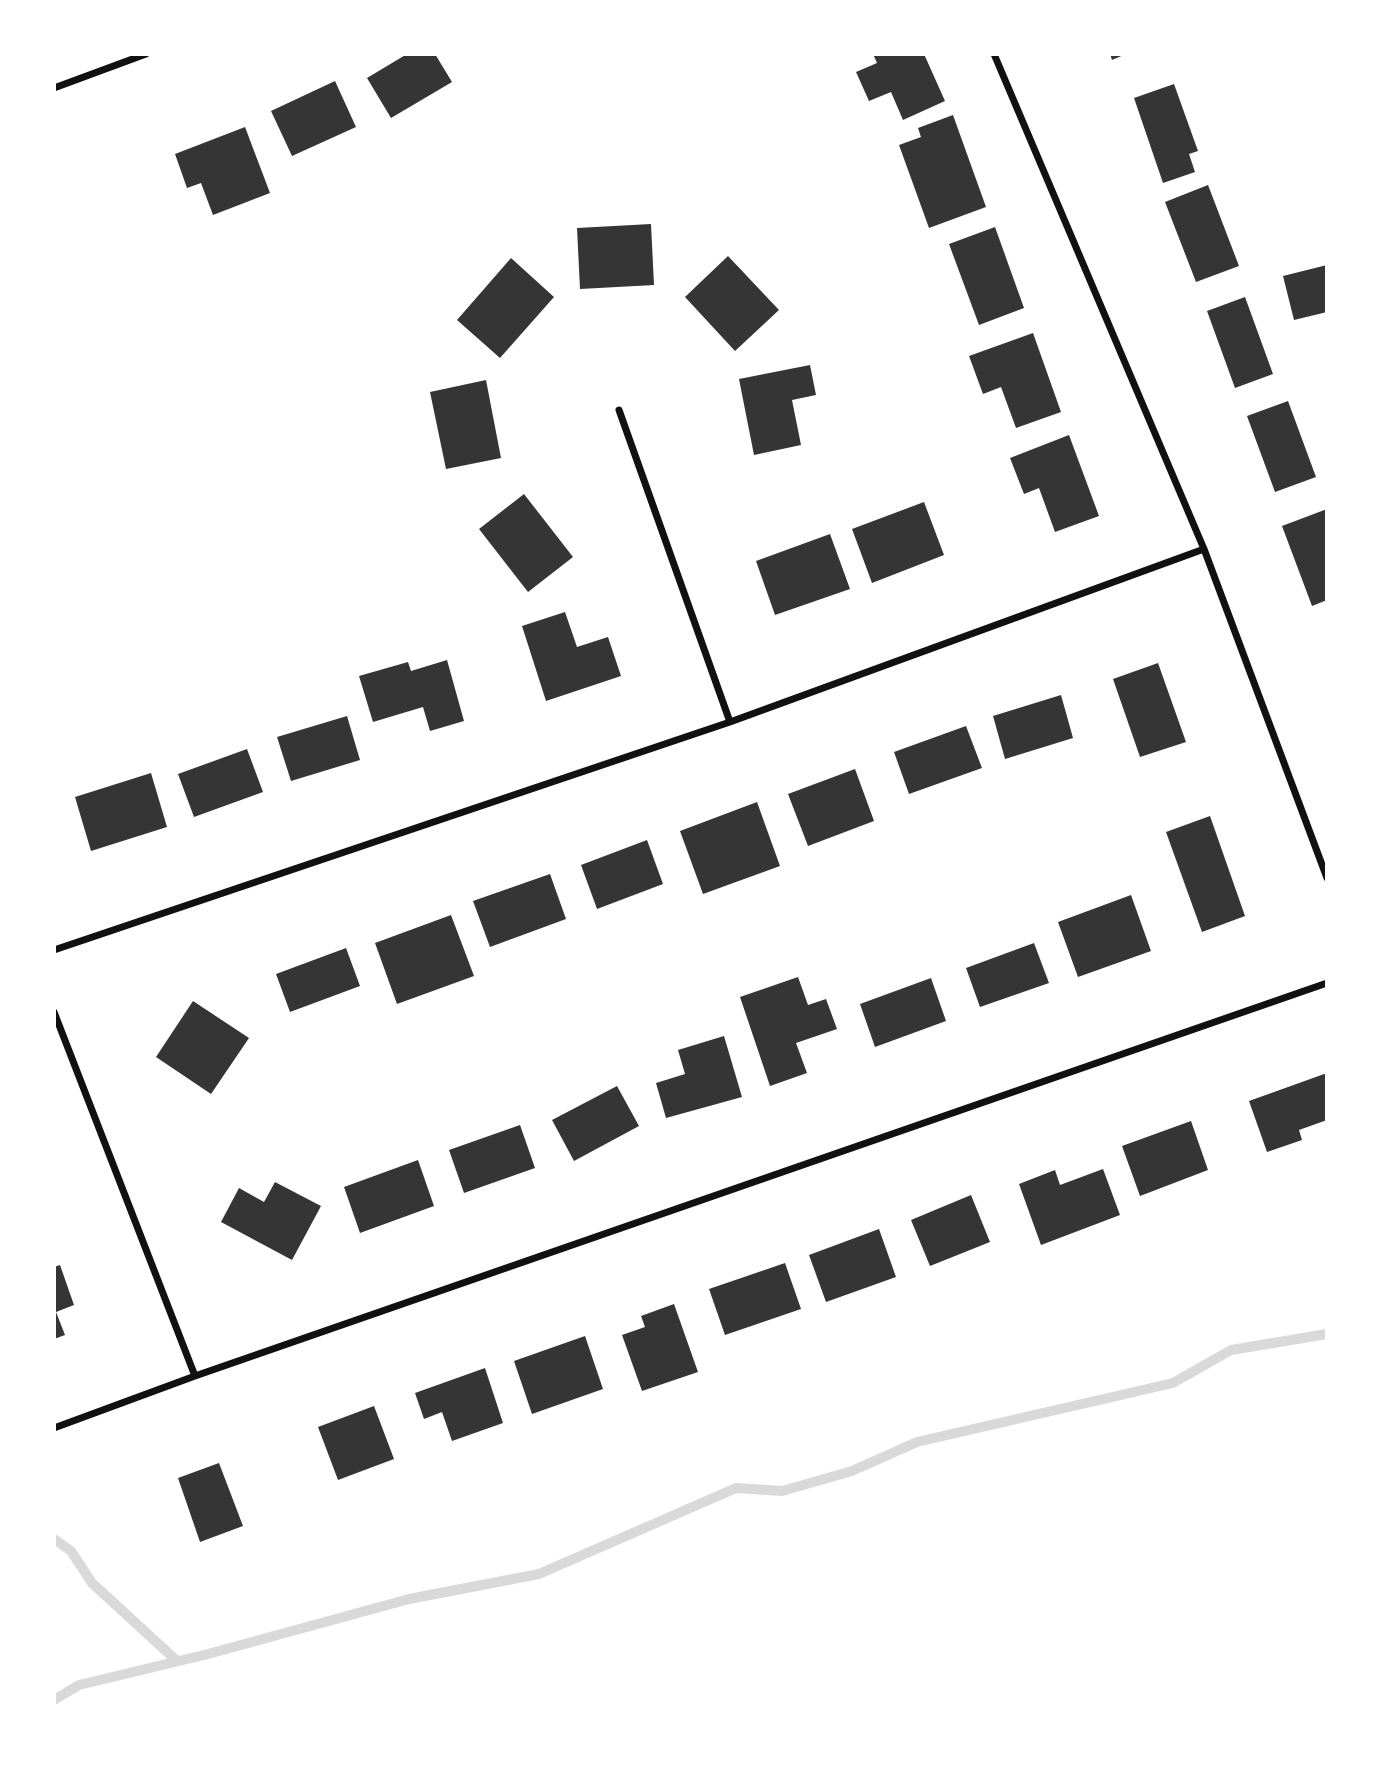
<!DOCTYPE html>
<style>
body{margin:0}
#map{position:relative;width:1381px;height:1778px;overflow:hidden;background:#fff;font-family:Karla,sans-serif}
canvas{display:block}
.frame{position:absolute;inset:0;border:56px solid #fff;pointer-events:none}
</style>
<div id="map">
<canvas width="1381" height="1778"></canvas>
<div class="frame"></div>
</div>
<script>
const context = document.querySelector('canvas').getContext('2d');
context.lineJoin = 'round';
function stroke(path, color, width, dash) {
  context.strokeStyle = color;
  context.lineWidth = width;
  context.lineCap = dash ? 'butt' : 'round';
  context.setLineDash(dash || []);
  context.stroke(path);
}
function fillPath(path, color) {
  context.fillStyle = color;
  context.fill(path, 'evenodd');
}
const stream = new Path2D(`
 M54,1539L71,1551L92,1583L177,1661
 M54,1700L79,1685L208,1654L409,1599L539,1574L736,1488L782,1491L852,1471L917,1442L1173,1383L1231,1350L1327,1334`);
const building = new Path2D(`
 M407,54H435L452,82L391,118L367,78Z
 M873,54H924L945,101L903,120L891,92L869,101L856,72L877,63Z
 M1110,54H1126L1112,60Z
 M335,81L356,127L292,156L271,111Z
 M1174,84L1198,151L1189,154L1195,172L1163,183L1134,98Z
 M953,115L986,207L929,228L899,145L921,137L918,128Z
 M245,127L270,193L213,215L201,183L187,188L175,154Z
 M1208,185L1239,266L1196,282L1165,202Z
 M651,224L654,285L580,289L577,228Z
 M995,227L1024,308L979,325L949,244Z
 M728,256L779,310L735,351L685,297Z
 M511,258L554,297L500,358L457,320Z
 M1327,265V312L1294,320L1283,276Z
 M1245,297L1273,374L1235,388L1207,311Z
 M1033,333L1061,412L1016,428L1001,387L983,394L969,356Z
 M810,365L816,395L792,400L801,445L754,455L739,379Z
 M486,380L501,458L446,469L430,392Z
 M1288,401L1316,477L1275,492L1247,416Z
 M1069,435L1099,516L1055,532L1039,488L1024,494L1010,458Z
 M524,494L573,557L528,592L479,529Z
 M924,502L944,555L872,583L852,529Z
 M1327,509V600L1312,606L1282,526Z
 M830,534L850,589L775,615L756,561Z
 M565,612L577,647L608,637L621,676L546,701L522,626Z
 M447,660L464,721L430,731L423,707L373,722L359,676L408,662L411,671Z
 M1158,663L1186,742L1140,757L1113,679Z
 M1061,695L1073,738L1005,759L993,716Z
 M347,716L360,760L291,781L277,737Z
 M966,726L982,768L909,794L894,752Z
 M247,749L263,792L194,817L178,774Z
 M855,769L874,821L808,846L788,794Z
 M151,773L167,827L91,851L75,797Z
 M757,802L780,866L703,894L680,831Z
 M1210,816L1245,916L1202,932L1166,832Z
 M647,840L663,884L597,909L581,865Z
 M550,874L566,919L490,947L473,901Z
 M1131,895L1151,951L1078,977L1058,922Z
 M451,915L474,976L397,1004L375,943Z
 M1034,943L1049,983L980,1007L966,968Z
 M346,948L360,986L290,1012L276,974Z
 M798,977L808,1005L826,999L837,1029L796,1043L807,1073L770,1086L740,997Z
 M931,978L946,1021L875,1047L860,1004Z
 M193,1001L249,1038L211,1094L156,1057Z
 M724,1036L742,1097L666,1118L656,1083L685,1074L678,1050Z
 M1327,1073V1120L1299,1130L1302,1140L1267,1152L1249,1101Z
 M617,1086L639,1126L574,1161L552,1120Z
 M1191,1121L1208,1170L1140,1196L1122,1146Z
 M520,1125L535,1168L464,1193L449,1150Z
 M418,1160L434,1206L360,1233L344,1187Z
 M1103,1169L1120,1215L1041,1245L1019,1184L1055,1170L1060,1185Z
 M275,1182L321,1206L292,1260L221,1222L239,1188L264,1202Z
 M971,1195L990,1242L930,1266L911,1220Z
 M879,1229L896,1277L826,1302L809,1255Z
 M785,1263L801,1309L725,1335L709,1289Z
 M60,1265L74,1305L56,1312L65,1335L54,1339V1267Z
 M674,1304L698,1372L642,1391L622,1335L645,1327L641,1316Z
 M585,1336L603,1389L532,1414L514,1361Z
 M485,1368L503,1423L452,1441L442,1412L424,1419L415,1393Z
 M374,1406L394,1459L338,1480L318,1427Z
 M219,1463L243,1526L200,1542L178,1478Z`);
const minor = new Path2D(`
 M994,54L1204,549L1327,878
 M54,88L146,54
 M619,410L730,722
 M54,950L730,722L1204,549
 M54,1012L195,1376
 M54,1428L195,1376L1327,983`);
stroke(stream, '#d9d9d9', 10);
fillPath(building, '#353535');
stroke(minor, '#111', 7);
</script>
